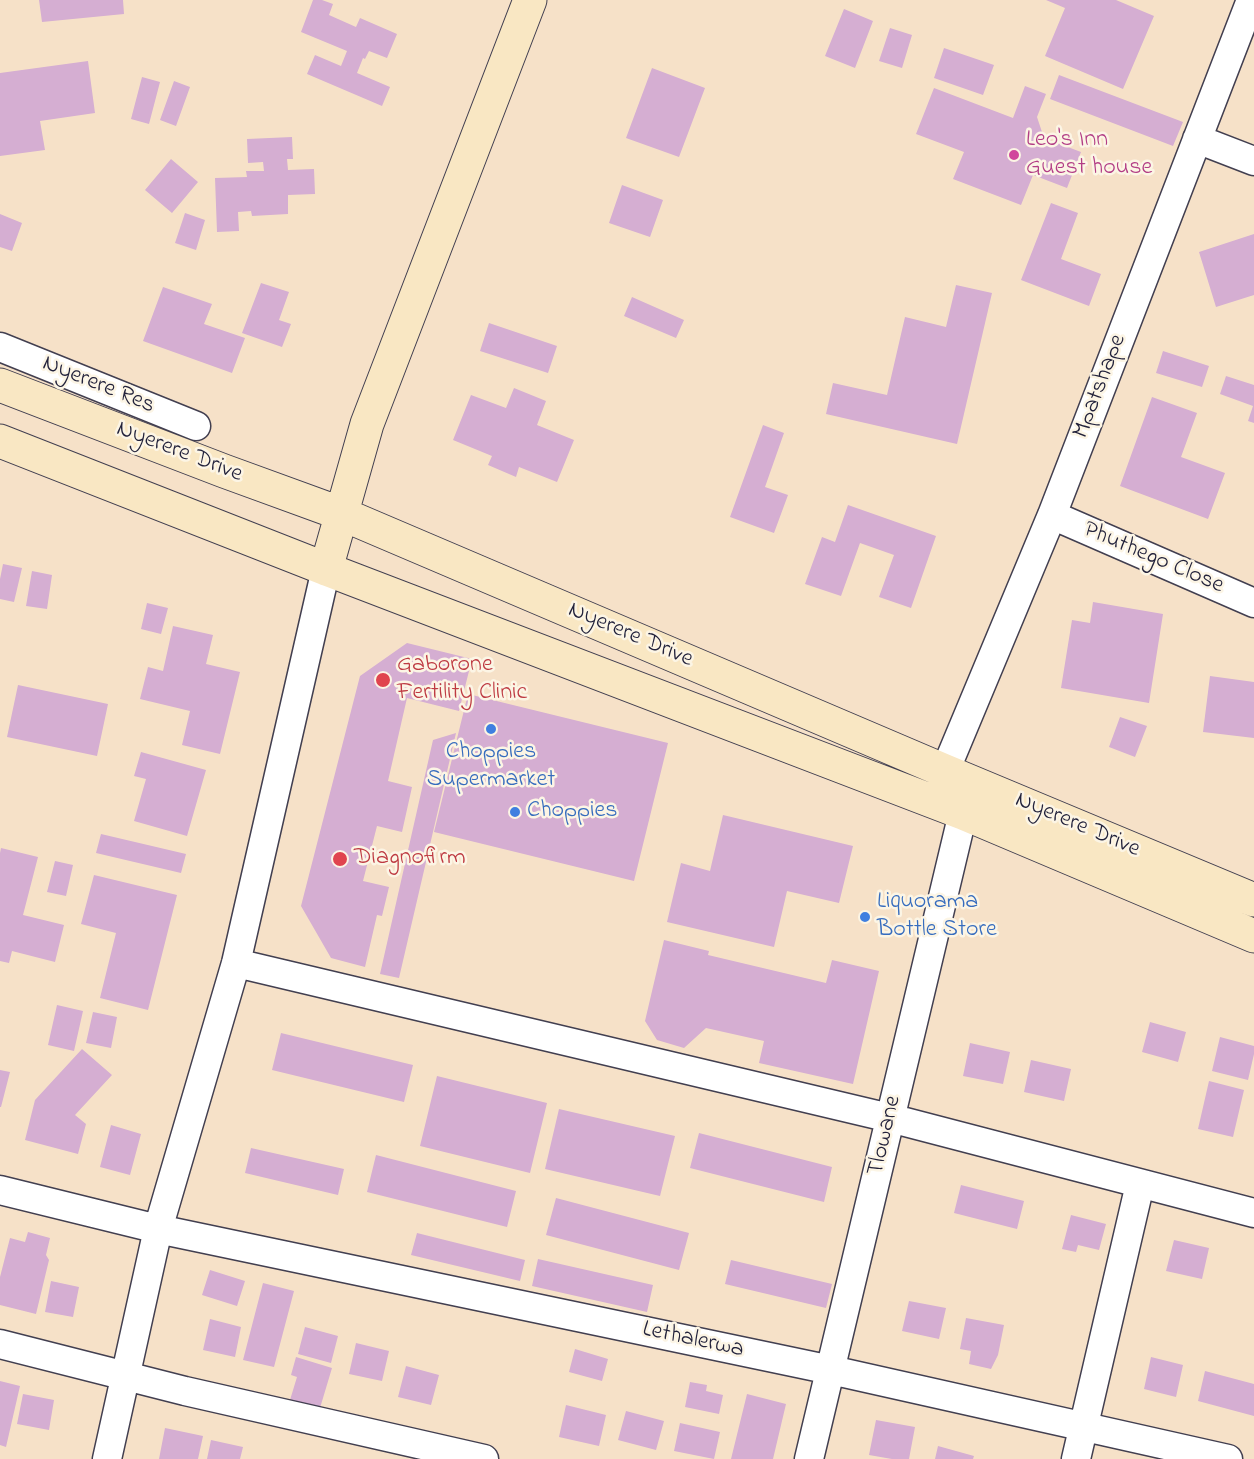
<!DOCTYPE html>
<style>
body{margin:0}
canvas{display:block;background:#f6e1c8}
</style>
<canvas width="1254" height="1459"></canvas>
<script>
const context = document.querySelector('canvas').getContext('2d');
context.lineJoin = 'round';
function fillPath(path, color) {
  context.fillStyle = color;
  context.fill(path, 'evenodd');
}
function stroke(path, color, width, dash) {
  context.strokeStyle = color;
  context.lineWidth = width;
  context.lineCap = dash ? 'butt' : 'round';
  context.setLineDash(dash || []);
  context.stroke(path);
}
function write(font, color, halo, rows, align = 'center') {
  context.font = font + ' "Indie Flower",sans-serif';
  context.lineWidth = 5;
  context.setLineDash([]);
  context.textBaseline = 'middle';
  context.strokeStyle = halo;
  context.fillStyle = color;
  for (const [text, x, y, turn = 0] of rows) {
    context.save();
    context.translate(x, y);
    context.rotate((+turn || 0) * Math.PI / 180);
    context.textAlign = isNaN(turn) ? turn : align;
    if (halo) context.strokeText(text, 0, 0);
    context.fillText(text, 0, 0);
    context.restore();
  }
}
const building = new Path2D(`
 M39,0H123L124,14L42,22Z
 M313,0H322L333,4L329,15L356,27L360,18L397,34L387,58L369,51L365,59L363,58L357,73L390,87L382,106L307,74L315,55L341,66L347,51L301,32Z
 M1046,0H1116L1154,16L1123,89L1045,56L1065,8Z
 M844,9L873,21L855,68L825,56Z
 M890,28L912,35L902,68L879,61Z
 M944,48L994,65L983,95L934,78Z
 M88,61L95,113L40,121L45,150L0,156V73Z
 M652,68L705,88L679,157L626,138Z
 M1059,75L1183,122L1173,146L1050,99Z
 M142,77L160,82L149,124L131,119Z
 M174,81L190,87L176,126L160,120Z
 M1025,86L1046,94L1037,117L1044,138L1081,152L1067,188L1033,175L1021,205L953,179L964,152L916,134L934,88L1013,118Z
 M292,137L293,159H287L288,170L314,169L315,194L288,195V214L252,216L251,211L238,212L239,231L217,232L215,178L247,177L246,171H264L263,162L248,163L247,139Z
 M171,159L198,182L172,213L145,190Z
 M622,185L663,200L650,237L609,223Z
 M1051,203L1078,213L1061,259L1101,274L1089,306L1021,280Z
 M185,213L205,220L196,250L175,243Z
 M0,214L22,223L12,251L0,247Z
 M1254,234V295L1216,307L1199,252Z
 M261,283L289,292L279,320L291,324L282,347L242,333Z
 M956,285L992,293L957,444L826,414L833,383L887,395L905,317L946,327Z
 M163,287L212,304L204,324L245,338L232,373L143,341Z
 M632,297L684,320L676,338L624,316Z
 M489,323L557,346L548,373L480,351Z
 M1163,351L1209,366L1202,387L1156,373Z
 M1226,376L1254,385V423L1248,421L1253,406L1220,394Z
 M514,388L546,401L537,425L574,440L557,482L519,467L516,477L488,465L492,456L453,440L471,395L506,408Z
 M1152,397L1197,413L1181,457L1225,473L1208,519L1120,486Z
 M763,425L784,433L765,487L788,495L774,533L730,517Z
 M848,505L936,536L911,608L879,597L894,555L860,543L841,596L805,584L822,537L835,542Z
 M3,564L22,568L14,602L0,599V579Z
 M32,571L52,575L47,609L26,606Z
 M1093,602L1163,614L1149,703L1061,688L1072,620L1090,623Z
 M147,603L168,608L161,634L141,629Z
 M173,626L213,635L206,664L240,672L220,754L182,745L190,711L140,699L148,667L163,671Z
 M407,643L472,659L459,711L407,698L388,781L412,787L402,832L377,826L363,881L389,887L382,916L377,915L365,967L331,958L301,906L360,676Z
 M1210,676L1254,682V738L1203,732Z
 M18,685L108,704L97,756L7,737Z
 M468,694L668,743L634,881L434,832Z
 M1120,717L1147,726L1135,757L1109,747Z
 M456,733L399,978L380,974L433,740Z
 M141,752L206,770L187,836L134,821L146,779L134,776Z
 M723,815L853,846L839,903L787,891L774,947L667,922L681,863L710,871Z
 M101,834L186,854L181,873L96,853Z
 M1,848L38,857L23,915L64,925L55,962L12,951L9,963L0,961V853Z
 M55,861L73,865L66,896L47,892Z
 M94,875L177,895L148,1010L100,998L116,933L81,924Z
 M664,940L709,951L708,955L826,983L832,960L879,971L853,1084L759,1063L764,1041L706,1028L684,1048L657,1040L645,1021Z
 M57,1005L83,1011L74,1051L48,1045Z
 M93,1012L117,1017L111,1048L86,1043Z
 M1150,1022L1186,1032L1178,1062L1142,1052Z
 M281,1033L413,1065L404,1102L272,1070Z
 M1220,1037L1254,1046V1054L1248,1080L1212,1071Z
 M970,1043L1010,1052L1003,1084L963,1076Z
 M82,1049L112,1075L75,1115L86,1124L78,1154L25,1140L35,1100Z
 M1031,1060L1071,1069L1064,1101L1024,1092Z
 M0,1070L10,1072L1,1107H0Z
 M437,1076L547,1103L530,1173L420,1146Z
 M1209,1081L1244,1090L1233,1137L1198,1129Z
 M559,1109L675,1136L660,1196L545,1169Z
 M111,1125L141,1134L130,1175L100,1167Z
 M699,1133L832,1167L824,1202L690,1168Z
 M251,1148L344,1169L338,1195L245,1173Z
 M376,1155L516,1191L507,1227L367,1192Z
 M961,1185L1024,1201L1017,1229L954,1213Z
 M556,1198L689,1233L679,1270L546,1235Z
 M1071,1215L1106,1224L1099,1250L1078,1245L1076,1252L1062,1249Z
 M28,1232L50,1238L46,1255L49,1260L36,1314L0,1305V1277L10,1238L25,1242Z
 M417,1233L525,1260L520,1281L411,1255Z
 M1174,1240L1209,1248L1202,1279L1166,1271Z
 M538,1259L653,1285L647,1312L532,1286Z
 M731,1260L832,1284L826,1308L725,1284Z
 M210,1270L245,1281L237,1306L202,1295Z
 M51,1281L79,1287L73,1317L45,1312Z
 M263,1283L294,1291L274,1367L243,1360Z
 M909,1301L946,1308L939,1339L902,1331Z
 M966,1318L1004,1325L998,1355L991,1369L969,1364L971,1351L960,1349Z
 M210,1319L241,1327L235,1357L203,1350Z
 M305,1327L338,1336L331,1363L298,1354Z
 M356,1343L389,1351L382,1381L349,1374Z
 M575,1349L608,1359L602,1381L569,1372Z
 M296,1357L332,1368L320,1408L290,1400L297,1377L291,1375Z
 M1151,1357L1183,1365L1176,1397L1144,1389Z
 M406,1366L439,1375L431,1405L398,1397Z
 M1205,1371L1254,1384V1416L1198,1401Z
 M0,1381L20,1386L6,1447L0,1445Z
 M690,1382L707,1385L706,1391L723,1395L719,1414L685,1407Z
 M23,1394L54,1400L49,1430L17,1424Z
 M747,1394L786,1404L773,1459H731Z
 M566,1405L606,1415L599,1446L559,1437Z
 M626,1411L664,1421L656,1450L618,1440Z
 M876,1420L915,1427L909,1459H892L869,1455Z
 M680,1423L720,1432L714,1459L674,1451Z
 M165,1428L203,1436L198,1459H159Z
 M211,1440L243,1447L240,1459H207Z
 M938,1446L974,1456L973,1459H935Z`);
const street = new Path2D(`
 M1197,139L1254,161
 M0,347L196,426
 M1052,515L1254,603
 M945,771L1052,515L1251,0
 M236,963L890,1118L1254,1213
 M0,1190L158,1229L831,1370L1228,1459
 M0,1344L185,1391L484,1459
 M107,1459L158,1229L236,963L326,569
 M809,1459L963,813
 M1076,1459L1140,1184`);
const secondary = new Path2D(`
 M0,385L224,471L342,514L945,771L1254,900
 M0,441L326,569L963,813L1254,936
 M326,569L367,424L530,0`);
const markers = [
 [1014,155,6,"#d1479c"],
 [383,680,8,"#e0444e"],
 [491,729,6,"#3f7fe0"],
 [515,812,6,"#3f7fe0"],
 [340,859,8,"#e0444e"],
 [865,917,6,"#3f7fe0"]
];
const hotelNames = [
 ["Leo's Inn",1026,141],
 ["Guest house",1026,169]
];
const streetNames = [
 ["Nyerere Res",98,386,22],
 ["Mpatshape",1101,387,-69],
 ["Nyerere Drive",179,453,21],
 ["Phuthego Close",1153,559,23],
 ["Nyerere Drive",630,636,23],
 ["Nyerere Drive",1077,826,23],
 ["Tlowane",886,1136,-77],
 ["Lethalerwa",693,1341,12]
];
const healthNames = [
 ["Gaborone",397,666],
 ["Fertility Clinic",397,694],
 ["Diagnofirm",354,859]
];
const shopNames = [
 ["Choppies",491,753,"center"],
 ["Supermarket",491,781,"center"],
 ["Choppies",527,812],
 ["Liquorama",877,903],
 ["Bottle Store",877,931]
];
fillPath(building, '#d5aed2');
stroke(street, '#423f50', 31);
stroke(secondary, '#423f50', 35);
stroke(street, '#fff', 28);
stroke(secondary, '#f9e7c3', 33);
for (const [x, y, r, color] of markers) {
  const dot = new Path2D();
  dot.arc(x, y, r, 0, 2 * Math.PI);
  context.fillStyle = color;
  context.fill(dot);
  stroke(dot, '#fcf5e5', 2);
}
write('24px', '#b23c85', '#fcf5e5', hotelNames, 'left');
write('24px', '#22223b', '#fcf5e5', streetNames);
write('24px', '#be3a42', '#fcf5e5', healthNames, 'left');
write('24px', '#366cbe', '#fcf5e5', shopNames, 'left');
</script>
